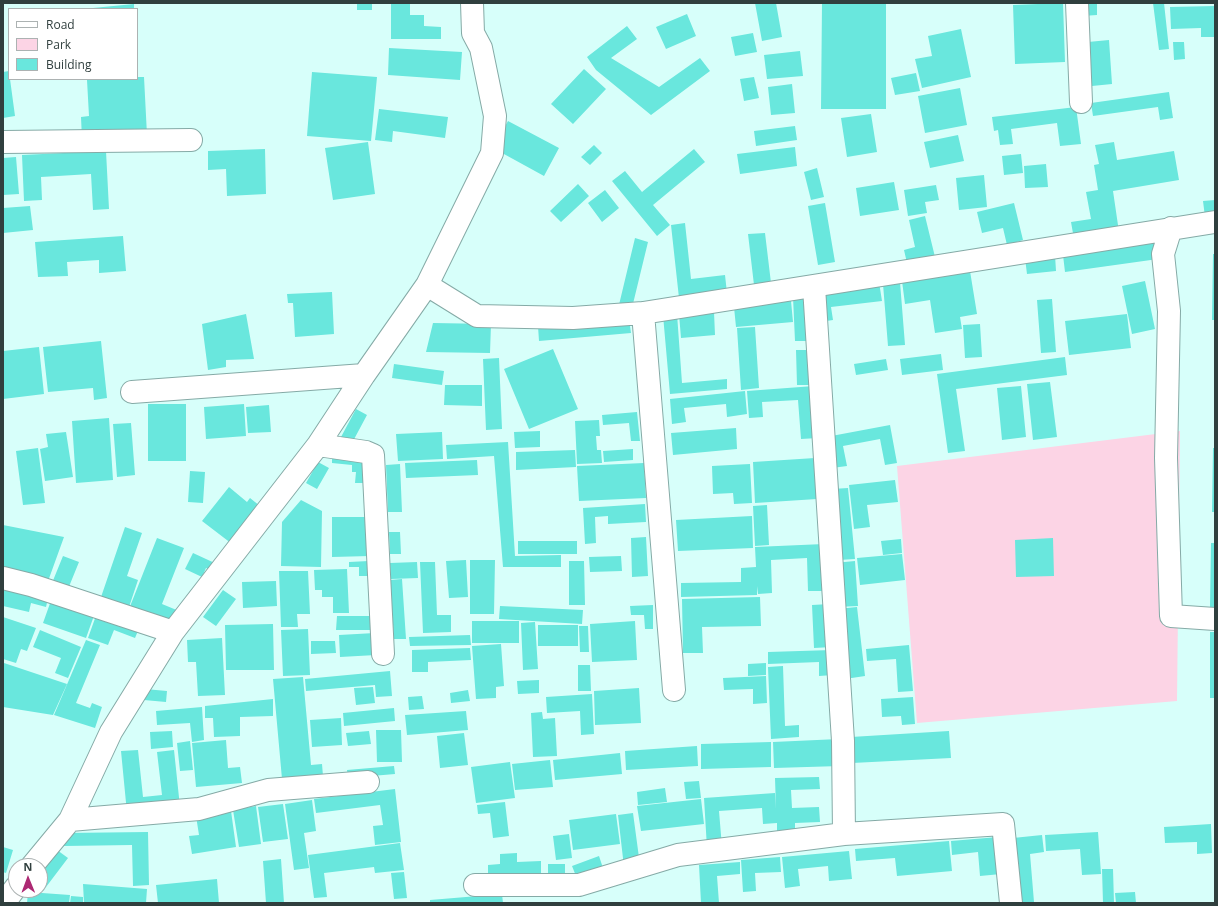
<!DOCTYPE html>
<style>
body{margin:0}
#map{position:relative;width:1218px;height:906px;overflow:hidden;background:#d7fffa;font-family:"Open Sans",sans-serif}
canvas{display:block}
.frame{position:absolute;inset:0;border:4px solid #303f3e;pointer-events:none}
.legend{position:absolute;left:8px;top:8px;width:130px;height:72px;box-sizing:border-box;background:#fff;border:1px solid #acb2b2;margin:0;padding:5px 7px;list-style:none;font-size:12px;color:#303f3e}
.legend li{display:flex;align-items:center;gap:8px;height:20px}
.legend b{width:20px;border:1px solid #acb2b2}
.north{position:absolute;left:8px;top:858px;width:40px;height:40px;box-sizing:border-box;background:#fff;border:1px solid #acb2b2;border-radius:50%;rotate:359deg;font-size:11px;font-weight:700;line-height:16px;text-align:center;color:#303f3e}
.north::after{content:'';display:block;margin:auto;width:14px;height:18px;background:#ad2973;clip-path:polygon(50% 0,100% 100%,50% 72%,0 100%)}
</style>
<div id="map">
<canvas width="1218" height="906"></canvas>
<div class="frame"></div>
<ul class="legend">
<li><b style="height:5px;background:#fff"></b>Road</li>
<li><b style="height:11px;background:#fcd4e5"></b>Park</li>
<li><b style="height:11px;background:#69e7dd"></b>Building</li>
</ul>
<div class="north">N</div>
</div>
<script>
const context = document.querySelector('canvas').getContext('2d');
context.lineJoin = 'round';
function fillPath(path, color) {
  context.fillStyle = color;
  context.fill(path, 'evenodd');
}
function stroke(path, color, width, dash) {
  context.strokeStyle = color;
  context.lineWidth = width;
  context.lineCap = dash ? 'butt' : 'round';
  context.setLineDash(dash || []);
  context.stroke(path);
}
const green = new Path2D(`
 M1180,431L1177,701L917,723L897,466Z`);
const building = new Path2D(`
 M357,3H372V10H357Z
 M391,3H410V15H424V26L441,27V39H391Z
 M755,3H776L782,37L762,41Z
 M822,3H886V109H821Z
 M1063,3L1065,62L1015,64L1013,5Z
 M1081,3H1097V15L1082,16Z
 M1153,3H1164L1169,49L1159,50Z
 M134,4V9H93V8Z
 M1215,6V37H1201V28L1171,29L1170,7Z
 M687,14L696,36L666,49L656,27Z
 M627,26L637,39L611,58L659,87L700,58L710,71L651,115L596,70L587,57Z
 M961,29L971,77L922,88L915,59L932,56L928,36Z
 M753,33L757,52L735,56L731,37Z
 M1109,40L1112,84L1092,86L1088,42Z
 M1173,42H1184L1185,59L1174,60Z
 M389,48L462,52L460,80L388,75Z
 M800,51L803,76L767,79L764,55Z
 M584,69L606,89L573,124L551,104Z
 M9,71V79H10L15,116L3,118V72Z
 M312,72L377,77L371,141L307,136Z
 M916,73L920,91L895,95L891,78Z
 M137,77H144L147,135L82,139L81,117L89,116L87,80L137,79Z
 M754,77L759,98L744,101L740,79Z
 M792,84L795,113L771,115L768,87Z
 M960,88L967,125L925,133L918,96Z
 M1169,92L1173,118L1160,120L1158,107L1093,116L1091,103Z
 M1076,107L1081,144L1060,146L1057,123L1011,129L1013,144L1000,145L998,130L994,131L992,117Z
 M379,109L448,117L445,138L393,131L392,142L375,140Z
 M871,114L877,152L847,157L841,118Z
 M508,121L559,148L544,176L493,148Z
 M795,126L797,140L756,146L754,131Z
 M958,135L964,161L930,168L924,142Z
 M368,142L375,194L333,200L325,148Z
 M1114,142L1117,160L1174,151L1179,180L1113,191L1119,232L1074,239L1071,222L1091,219L1086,192L1098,190L1094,165L1099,164L1095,145Z
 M594,145L602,153L590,165L581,157Z
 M795,147L797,166L740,174L737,154Z
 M265,149L266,194L227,196L226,169L208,170V151Z
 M694,149L705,162L653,205L670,225L657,236L612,181L625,171L642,192Z
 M106,151L109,209L93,210L91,174L41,177L42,200L24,201L22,155Z
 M1021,154L1023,173L1004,175L1002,156Z
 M16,157L19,194L3,195V158Z
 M1046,164L1048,187L1025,188L1024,166Z
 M817,168L824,197L811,200L804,172Z
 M984,175L987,207L959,210L956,178Z
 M894,182L899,210L860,216L856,188Z
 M578,184L589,196L561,222L550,211Z
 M936,185L939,200L925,202L927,213L908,216L904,190Z
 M605,190L619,208L602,222L588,203Z
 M1215,200V217H1205L1203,201Z
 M825,203L835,262L818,265L808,206Z
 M1014,203L1023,240L1007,245L1003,228L982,233L977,212Z
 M30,206L33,230L3,233V208Z
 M925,216L935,257L907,263L904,250L915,247L909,220Z
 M685,223L691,279L725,275L727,293L679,298L671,225Z
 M765,233L771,283L754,285L748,234Z
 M123,236L126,271L99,273V260L67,262L68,276L38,277L35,242Z
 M635,238L648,242L631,312L618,309Z
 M1156,242L1158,259L1065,272L1063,255Z
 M1213,254H1215V320H1212Z
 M1055,255L1056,271L1027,274L1025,258Z
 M970,271L977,314L960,317L962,329L935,333L930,300L905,304L902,281Z
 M1145,281L1155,329L1132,334L1122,286Z
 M879,282L882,301L831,307L833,320L820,322L816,290Z
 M900,282L905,345L888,346L883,284Z
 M332,292L334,334L295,337L293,303H288L287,294Z
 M809,296L811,341H795L793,297Z
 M1052,299L1056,352L1041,353L1037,300Z
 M791,301L793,322L736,327L734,307Z
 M714,312L715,335L681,338L679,314Z
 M246,314L254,359L226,360V367L208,370L202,324Z
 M677,314L682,383L727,379V389L670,394L663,315Z
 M1127,314L1131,348L1069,355L1065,321Z
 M629,319L631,333L539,341L538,326Z
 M433,323L491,324L490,353L426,352Z
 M980,324L982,357L965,358L963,325Z
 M755,327L759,388L741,390L737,328Z
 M101,341L107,398L94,400L93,388L48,392L43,347Z
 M39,347L44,394L3,399V351Z
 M553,349L578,409L529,429L504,369Z
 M796,350H813V385H797Z
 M941,354L943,370L902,375L900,359Z
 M1065,357L1067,375L956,389L965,451L948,453L937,374Z
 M499,358L502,429L486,430L483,359Z
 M886,359L888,370L856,375L854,364Z
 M394,364L444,371L442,385L392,378Z
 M1050,382L1057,437L1033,440L1027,384Z
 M445,385H482V406L444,405Z
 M814,386L818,438L801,439L798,400L762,402L763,417L749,418L747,391Z
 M1021,386L1026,437L1002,440L997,388Z
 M745,391L747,414L727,417L726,404L684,408L686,422L672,424L670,399Z
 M148,404H186V461H148Z
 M244,404L246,436L206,439L204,407Z
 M269,405L271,432L248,433L246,407Z
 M356,409L367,415L352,443L341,437Z
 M637,412L640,441H631L629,423L603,425L602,415Z
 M109,418L113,480L76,483L72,421Z
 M599,420L600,436H596L597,450H601L602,463L577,464L575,421Z
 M131,423L135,475L117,477L113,424Z
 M890,425L897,463L885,465L880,439L843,446L847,466L832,468L826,437Z
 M736,428L737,449L673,455L671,433Z
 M540,431V447L515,448L514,432Z
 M66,432L73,477L45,481L40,449L48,447L46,434Z
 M442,432L443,459L398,461L396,434Z
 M508,442L515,556L561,555V567H503L494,456L447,459L446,445Z
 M38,448L45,503L23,505L16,451Z
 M1213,448H1215V512H1212Z
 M633,449V460L604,462L603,451Z
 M575,450L576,467L516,470V452Z
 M332,455L365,458V483H355L356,472H352V465L332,463Z
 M815,458L817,499L755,503L753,462Z
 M477,460L478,475L406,478L405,463Z
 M318,462L329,468L317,489L306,483Z
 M644,463L646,498L579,501L577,466Z
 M400,464L402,512H388L386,465Z
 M750,464L752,503L734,504L733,493L713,494L712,466Z
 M190,471L205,472L203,503L188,502Z
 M895,480L898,502L867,505L870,527L854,529L849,485Z
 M229,487L247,502L250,498L265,510L236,547L202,521Z
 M848,488L855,559L839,560L832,489Z
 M301,500L322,511L321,567L281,566L282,522Z
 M645,504L646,522L608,524V516L595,517L596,543L585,544L583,508Z
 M767,505L769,545L755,546L753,506Z
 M752,516L753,548L678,551L676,520Z
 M332,517H370V556L332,557Z
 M3,525L64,537L47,584L3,575Z
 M125,527L142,533L127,576L138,580L128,610L100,600Z
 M389,532H400L401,554H390Z
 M646,537L648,576L632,577L631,538Z
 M157,538L184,548L162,604L179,611L173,626L129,609Z
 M1053,538L1054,576L1016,577L1015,540Z
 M901,539L902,553L883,555L881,541Z
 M518,541H577V554H518Z
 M1211,543H1215V607H1210Z
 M824,544L827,591H808L807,558L771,560L772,593L758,594L757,586V595L681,597V583L741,582V568L756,567L755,547Z
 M193,553L219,565L216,573L206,568L202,577L185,569Z
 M902,554L905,580L860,585L857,558Z
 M63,556L79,562L68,589L52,583Z
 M621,556L622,571L590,572L589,557Z
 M466,560L468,597L449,598L446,561Z
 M470,560H495L494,614H470Z
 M369,561V576H359V567H349V562Z
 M569,561H584L585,605H569Z
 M855,561L858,606L837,607L834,563Z
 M417,562L418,578L391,579L390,563Z
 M420,562H435L437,615H451V632L423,633Z
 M347,569L349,613H333V597H322V590H315L314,570Z
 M279,571H308L310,614H297L298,627H281Z
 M402,579L406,639H394L390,580Z
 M276,581L277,606L243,608L242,582Z
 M3,585L49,594L46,607L31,603L29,612L3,606Z
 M223,590L236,599L216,626L203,617Z
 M53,595L96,610L86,638L43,623Z
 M760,597L761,626L702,627L703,653H683L682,599Z
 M830,604L832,647L814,648L812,605Z
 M653,605V629H645L644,615H631L630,606Z
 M500,606L583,610L582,624L499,619Z
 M857,607L865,676L845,679L837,609Z
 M98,610L140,626L135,638L114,630L108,645L88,638Z
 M337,616H371V630H336Z
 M3,617L36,628L27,651L21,649L16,663L3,659Z
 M472,621H519V643H472Z
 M635,621L637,660L592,662L590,624Z
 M535,622L538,669L523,670L521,623Z
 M273,624L274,670H226L225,625Z
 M538,625H578V646H538Z
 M579,626H588L589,652H580Z
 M308,629L310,675L283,676L281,630Z
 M40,630L81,647L68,678L55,673L61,658L33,647Z
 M1210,632H1215V698H1210Z
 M375,633L376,655L340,657L339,635Z
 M470,635L471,645L410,646L409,637Z
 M222,638L225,695L198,696L196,662H188L187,640Z
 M86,640L100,645L76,703L90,708L92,703L102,707L95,728L54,715Z
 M311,641H335L336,653L311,654Z
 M501,644L504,686L496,687V698L476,699L472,646Z
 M909,645L913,691L898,692L896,659L867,661L866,649Z
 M470,648L471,660L428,662V672H412V650Z
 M832,650L833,675L819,676V662L768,664V652Z
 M4,663L67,684L53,715L3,707Z
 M766,663V675L748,676V664Z
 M578,665H590L591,691H578Z
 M783,666L785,726L799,725V737L771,739L768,667Z
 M390,671L392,696L376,697L375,685L306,691L305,679Z
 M766,676L767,703L753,704V689L724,690L723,678Z
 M303,677L311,765L322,764L323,776L282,779L273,679Z
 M539,680V693L518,694L517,681Z
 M373,687L375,703L356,705L354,688Z
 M639,688L641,723L595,725L594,691Z
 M145,689L167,691L166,702L144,700Z
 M468,690L470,701L451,703L450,693Z
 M592,694L594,734L581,735L580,711L547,713L546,697Z
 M422,696L424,709L409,710L408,697Z
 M913,697L915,724L902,725L901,716L882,717L881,699Z
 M273,699V716L240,717V736L214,737L213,718H205V706Z
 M202,707L204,740L192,742L190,723L157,725L156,711Z
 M394,708L395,721L344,726L343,713Z
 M466,711L468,730L407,735L405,715Z
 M542,712L543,719L555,718L557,756L533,757L531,713Z
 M341,718L342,745L312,747L310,720Z
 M376,730H401L402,762H377Z
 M172,731L173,747L151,749L150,732Z
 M369,731L371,744L348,746L346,733Z
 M949,731L951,758L852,763L851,737Z
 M464,733L468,765L440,768L437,736Z
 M839,739L840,766L774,768L773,742Z
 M226,740L228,768L240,767L242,783L196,787L192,743Z
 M190,741L193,770L180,771L177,743Z
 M771,742V767L701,769V744Z
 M697,746L698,766L626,770L625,751Z
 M138,750L143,797L162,795L157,752L174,750L180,807L127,813L121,751Z
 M620,753L622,774L555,780L553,760Z
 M550,760L553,787L515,790L512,764Z
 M510,762L515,798L476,803L471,767Z
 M394,766L395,774L348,778L347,770Z
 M819,777L820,789L791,790L792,808L819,807L820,822L795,823V836L777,837V823L763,824L762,808L719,811L722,847L707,848L704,798L775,793L776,809L775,778Z
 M699,781L701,798L686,799L684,782Z
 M665,788L667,802L638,805L637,792Z
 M395,789L401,842L375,845L373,826L383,825L380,805L316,813L314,799Z
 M701,799L704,824L641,831L637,806Z
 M312,800L316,831L304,833L309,868L294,870L285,804Z
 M505,802L509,836L493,838L490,813L478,814L477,805Z
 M283,804L288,839L263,842L258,807Z
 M256,806L261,844L239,847L233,810Z
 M231,811L236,847L192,854L189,836L199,835L196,816Z
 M633,813L640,865L624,867L618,815Z
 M616,814L620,844L573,850L569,820Z
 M1211,824L1212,853L1197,854V842L1165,843L1164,827Z
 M148,832L149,885L133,886L132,845L64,846V833Z
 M1098,832L1101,874L1082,875L1080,849L1046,851L1045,835Z
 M569,834L572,858L556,860L553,836Z
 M1042,835L1044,852L1030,854L1034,902L1019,903L1013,838Z
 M998,837L1001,874L980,876L978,852L952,855L951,841Z
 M949,841L952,871L897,876L895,858L856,861L855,849Z
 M400,843L404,870L375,873L374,867L324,873L327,897L314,898L308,855Z
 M3,847L13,850L6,873L3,872Z
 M57,850L68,858L43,891L40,890V872Z
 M849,851L852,879L829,881L828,866L798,869L800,886L785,888L782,857Z
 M517,853V862L541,861V876L488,879V865L500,864V854Z
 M599,856L604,871L578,881L572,866Z
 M780,857L781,872L755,873L756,891L743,892L741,860Z
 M281,859L284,903H266L263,861Z
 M740,862V874L717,876L719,903H701L699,865Z
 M548,864H565V874H548Z
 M1102,869H1113L1114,903H1103Z
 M404,872L407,898L394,899L391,873Z
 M217,879L219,903H158L156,885Z
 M83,884L147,889L146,903H84Z
 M28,892L70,895L69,903H27Z
 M1135,892L1136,903H1116L1115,893Z
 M502,894L503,903H430V900Z
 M71,896L83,897V903H70Z`);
const minor = new Path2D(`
 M1077,3L1081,102
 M3,142L191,140
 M1171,228L1163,254L1169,311L1166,458L1171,616L1215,619
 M427,285L477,316L573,318L643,313L1215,222
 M814,287L843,741L844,834
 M643,313L674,690
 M132,392L364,375
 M318,445L366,452L373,455L383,654
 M3,578L31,585L173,632
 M70,820L199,809L268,790L368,782
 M32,866L70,820L111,732L173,632L318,445L364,375L427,285L492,153L495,116L481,48L473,33L472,3
 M475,885H579L678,855L844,834L1003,824L1011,903
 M4,903L16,887`);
fillPath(green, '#fcd4e5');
fillPath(building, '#69e7dd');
stroke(minor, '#85aaa6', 24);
stroke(minor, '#fff', 22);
</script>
